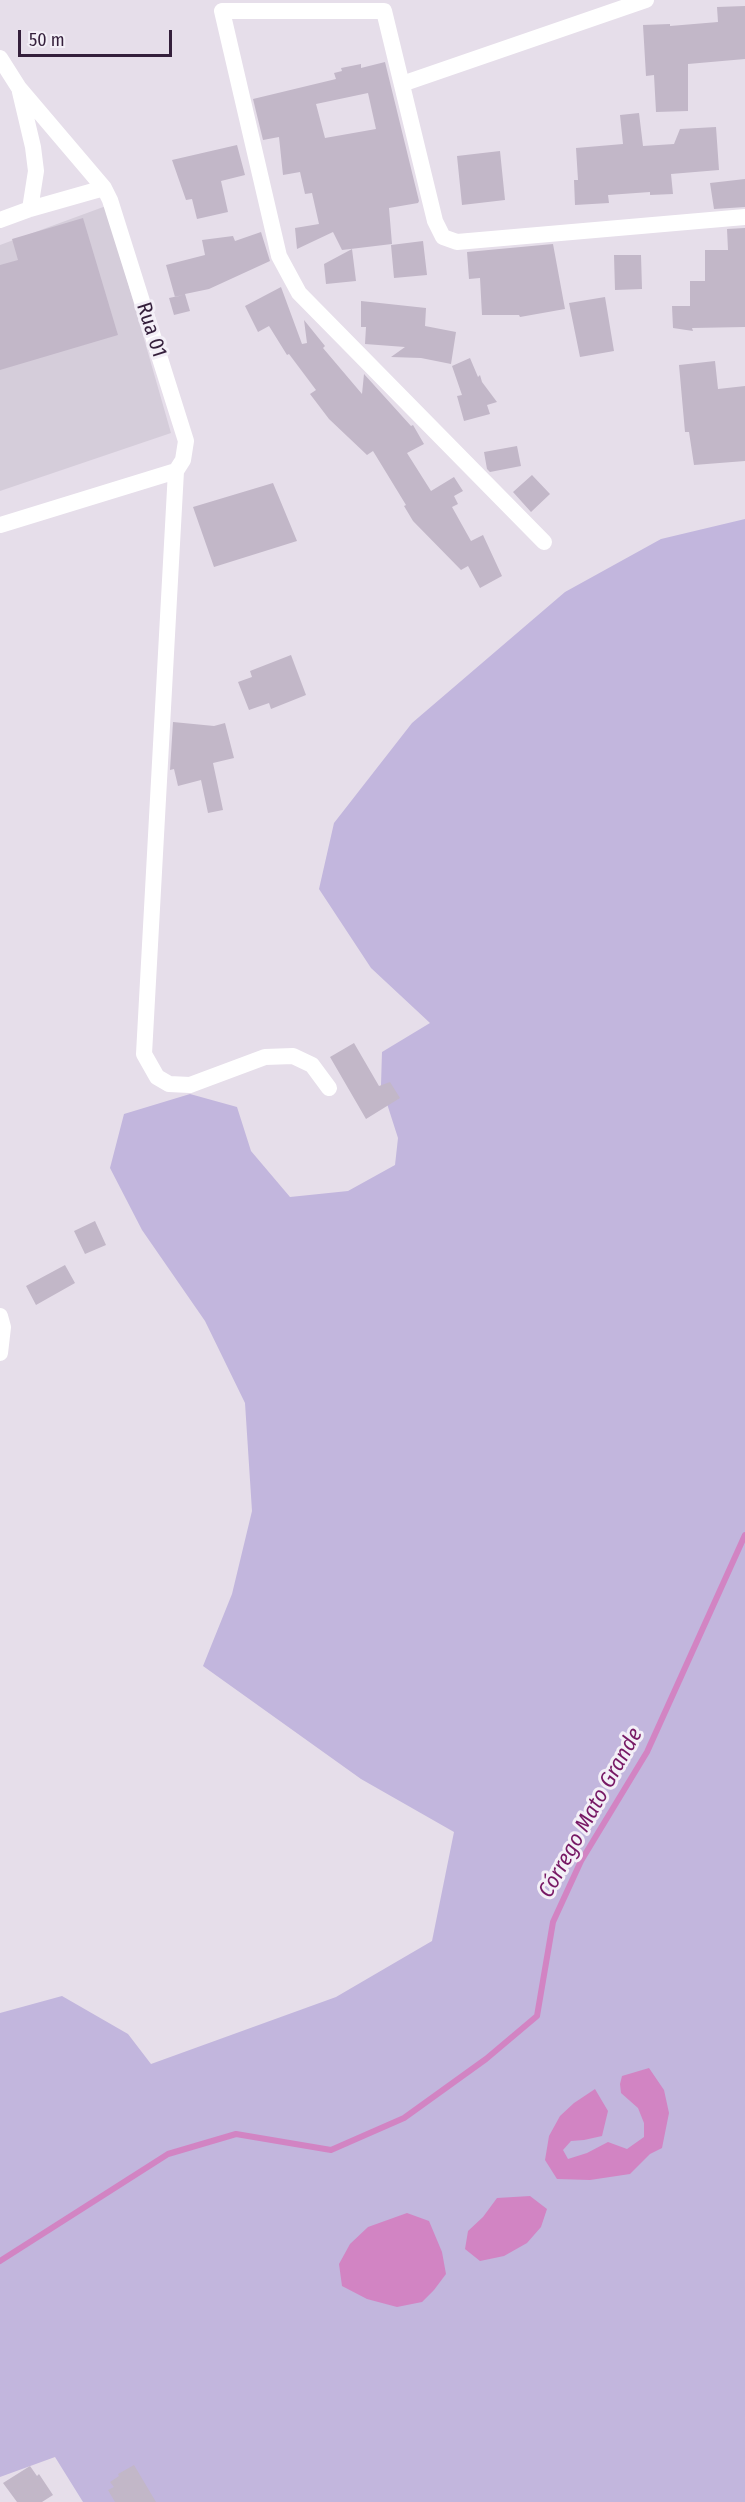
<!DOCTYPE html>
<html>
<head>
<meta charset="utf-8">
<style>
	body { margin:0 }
	#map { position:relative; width:745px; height:2502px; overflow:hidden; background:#e6deea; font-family:"Fira Sans Condensed",sans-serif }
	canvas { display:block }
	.scale { position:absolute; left:18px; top:30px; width:154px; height:27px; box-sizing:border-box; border:3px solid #341f3b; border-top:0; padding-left:8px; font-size:18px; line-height:21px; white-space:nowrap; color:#341f3b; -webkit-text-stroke:4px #f3eff7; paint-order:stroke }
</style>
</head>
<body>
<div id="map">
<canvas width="745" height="2502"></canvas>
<div class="scale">50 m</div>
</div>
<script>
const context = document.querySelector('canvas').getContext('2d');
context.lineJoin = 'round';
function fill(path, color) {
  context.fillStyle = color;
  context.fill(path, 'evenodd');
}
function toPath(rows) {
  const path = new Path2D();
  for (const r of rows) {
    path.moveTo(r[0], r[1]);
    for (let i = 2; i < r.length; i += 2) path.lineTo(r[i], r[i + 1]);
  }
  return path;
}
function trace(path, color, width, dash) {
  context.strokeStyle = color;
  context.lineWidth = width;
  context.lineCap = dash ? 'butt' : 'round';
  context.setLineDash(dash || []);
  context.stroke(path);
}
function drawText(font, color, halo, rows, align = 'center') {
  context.font = font + ' "Fira Sans Condensed",sans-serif';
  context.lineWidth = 6;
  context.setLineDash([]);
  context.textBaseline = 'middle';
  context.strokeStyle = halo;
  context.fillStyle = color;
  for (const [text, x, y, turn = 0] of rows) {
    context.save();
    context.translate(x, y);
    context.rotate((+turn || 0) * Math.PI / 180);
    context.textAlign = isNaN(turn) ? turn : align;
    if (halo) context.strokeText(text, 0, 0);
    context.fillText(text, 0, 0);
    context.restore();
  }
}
fill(toPath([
	[106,206,171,433,0,491,0,245]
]), '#d5cdda');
fill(toPath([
	[745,519,745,2502,83,2502,55,2457,0,2477,0,2013,62,1996,128,2034,151,2064,336,1997,432,1941,454,1832,361,1779,203,1666,232,1594,252,1511,245,1403,205,1321,142,1230,110,1168,124,1114,190,1094,237,1107,251,1151,290,1197,348,1191,395,1165,398,1138,381,1085,382,1052,430,1023,371,968,319,889,334,823,412,723,565,592,661,539]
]), '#c2b6dd');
fill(toPath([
	[649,2068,664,2090,669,2113,662,2148,650,2154,630,2174,590,2180,557,2179,545,2160,549,2136,560,2116,574,2103,595,2089,608,2111,602,2136,584,2140,571,2141,563,2150,568,2159,587,2153,608,2142,627,2149,644,2137,644,2123,638,2108,621,2093,620,2084,622,2076],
	[530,2196,547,2209,541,2227,527,2243,504,2256,480,2261,465,2249,468,2231,483,2217,497,2198],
	[407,2213,429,2221,442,2252,446,2274,434,2290,422,2302,397,2307,367,2299,342,2286,339,2264,350,2244,368,2227]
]), '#d284c3');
trace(toPath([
	[0,2261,168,2154,236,2134,331,2150,404,2118,486,2059,537,2016,553,1922,581,1861,647,1752,745,1535]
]), '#d284c3', 6);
fill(toPath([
	[745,6,745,59,688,64,688,111,656,112,654,75,646,76,643,25,670,24,670,26,718,22,717,7],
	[385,62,419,201,418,203,389,208,392,244,342,250,333,232,297,249,295,228,319,224,312,193,305,194,300,172,283,175,279,137,263,140,253,99,336,79,334,73,342,71,341,68,361,64,361,68],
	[368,93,376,129,325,138,316,104],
	[639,113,643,146,674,144,680,129,716,127,719,170,671,174,673,194,650,195,650,192,608,195,609,203,575,205,574,180,578,180,576,148,623,144,620,115],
	[237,145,245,175,221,181,228,212,197,219,192,199,186,200,172,160],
	[500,151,505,200,462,205,457,156],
	[745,179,745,207,714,209,710,183],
	[83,218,118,335,0,370,0,265,18,260,12,239],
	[745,228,745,327,692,328,693,331,673,328,672,306,690,306,690,281,705,281,705,250,728,250,727,229],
	[261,232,270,261,209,289,185,294,190,311,174,315,169,298,183,295,175,297,166,265,205,255,202,240,233,236,235,241],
	[423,241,427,275,394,278,391,245],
	[553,244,565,309,520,317,519,315,482,315,480,278,469,279,467,252],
	[352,249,356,281,326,284,324,264],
	[614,255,641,255,642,289,615,290],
	[281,287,302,344,307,343,304,320,325,346,323,348,362,394,364,374,411,426,413,425,424,444,407,453,431,491,454,477,463,491,454,496,458,504,452,507,471,541,483,535,502,576,480,588,468,566,461,570,413,521,404,506,406,505,373,451,367,455,329,419,310,394,316,390,289,354,287,355,269,326,258,332,245,306],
	[605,297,614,351,580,357,569,303],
	[361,301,426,308,425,326,456,332,451,364,421,358,391,357,405,347,365,344,366,327,361,327],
	[470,358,478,377,480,375,482,382,497,402,487,405,490,414,464,421,457,396,462,395,452,366],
	[715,361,718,389,745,386,745,461,694,465,689,432,685,432,679,365],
	[517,446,521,466,490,472,487,469,484,452],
	[532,475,550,494,531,512,513,492],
	[273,483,297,541,214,567,193,507],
	[291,655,306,695,271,709,269,703,249,710,238,682,252,677,250,671],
	[173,722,214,726,225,723,234,758,213,763,223,810,208,813,201,780,178,786,174,769,170,770],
	[354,1043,379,1086,390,1082,400,1098,366,1119,330,1057],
	[95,1221,106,1245,85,1254,74,1231],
	[65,1265,75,1283,36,1305,26,1286],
	[134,2465,156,2502,115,2502,108,2490,114,2487,110,2482,119,2476,118,2474],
	[30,2466,37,2476,39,2474,53,2495,42,2502,17,2502,3,2483]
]), '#c2b7c8');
trace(toPath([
	[0,58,19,88,104,188,110,200,186,441,183,460,176,471],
	[402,84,646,0],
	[20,92,33,147,36,171,30,209],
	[0,220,30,209,104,188],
	[176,471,144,1054,157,1077,169,1084,190,1085,265,1057,293,1056,312,1065,329,1088],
	[0,525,176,471],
	[544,542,299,293,279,256,222,11,384,11,435,221,443,237,457,242,745,217],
	[0,1316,3,1327,0,1353]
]), '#fff', 16);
drawText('21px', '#341f3b', '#f3eff7', [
	["Rua 01",151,330,72]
]);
drawText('italic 22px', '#771864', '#f3eff7', [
	["Córrego Mato Grande",591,1813,-61]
]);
</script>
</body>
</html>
